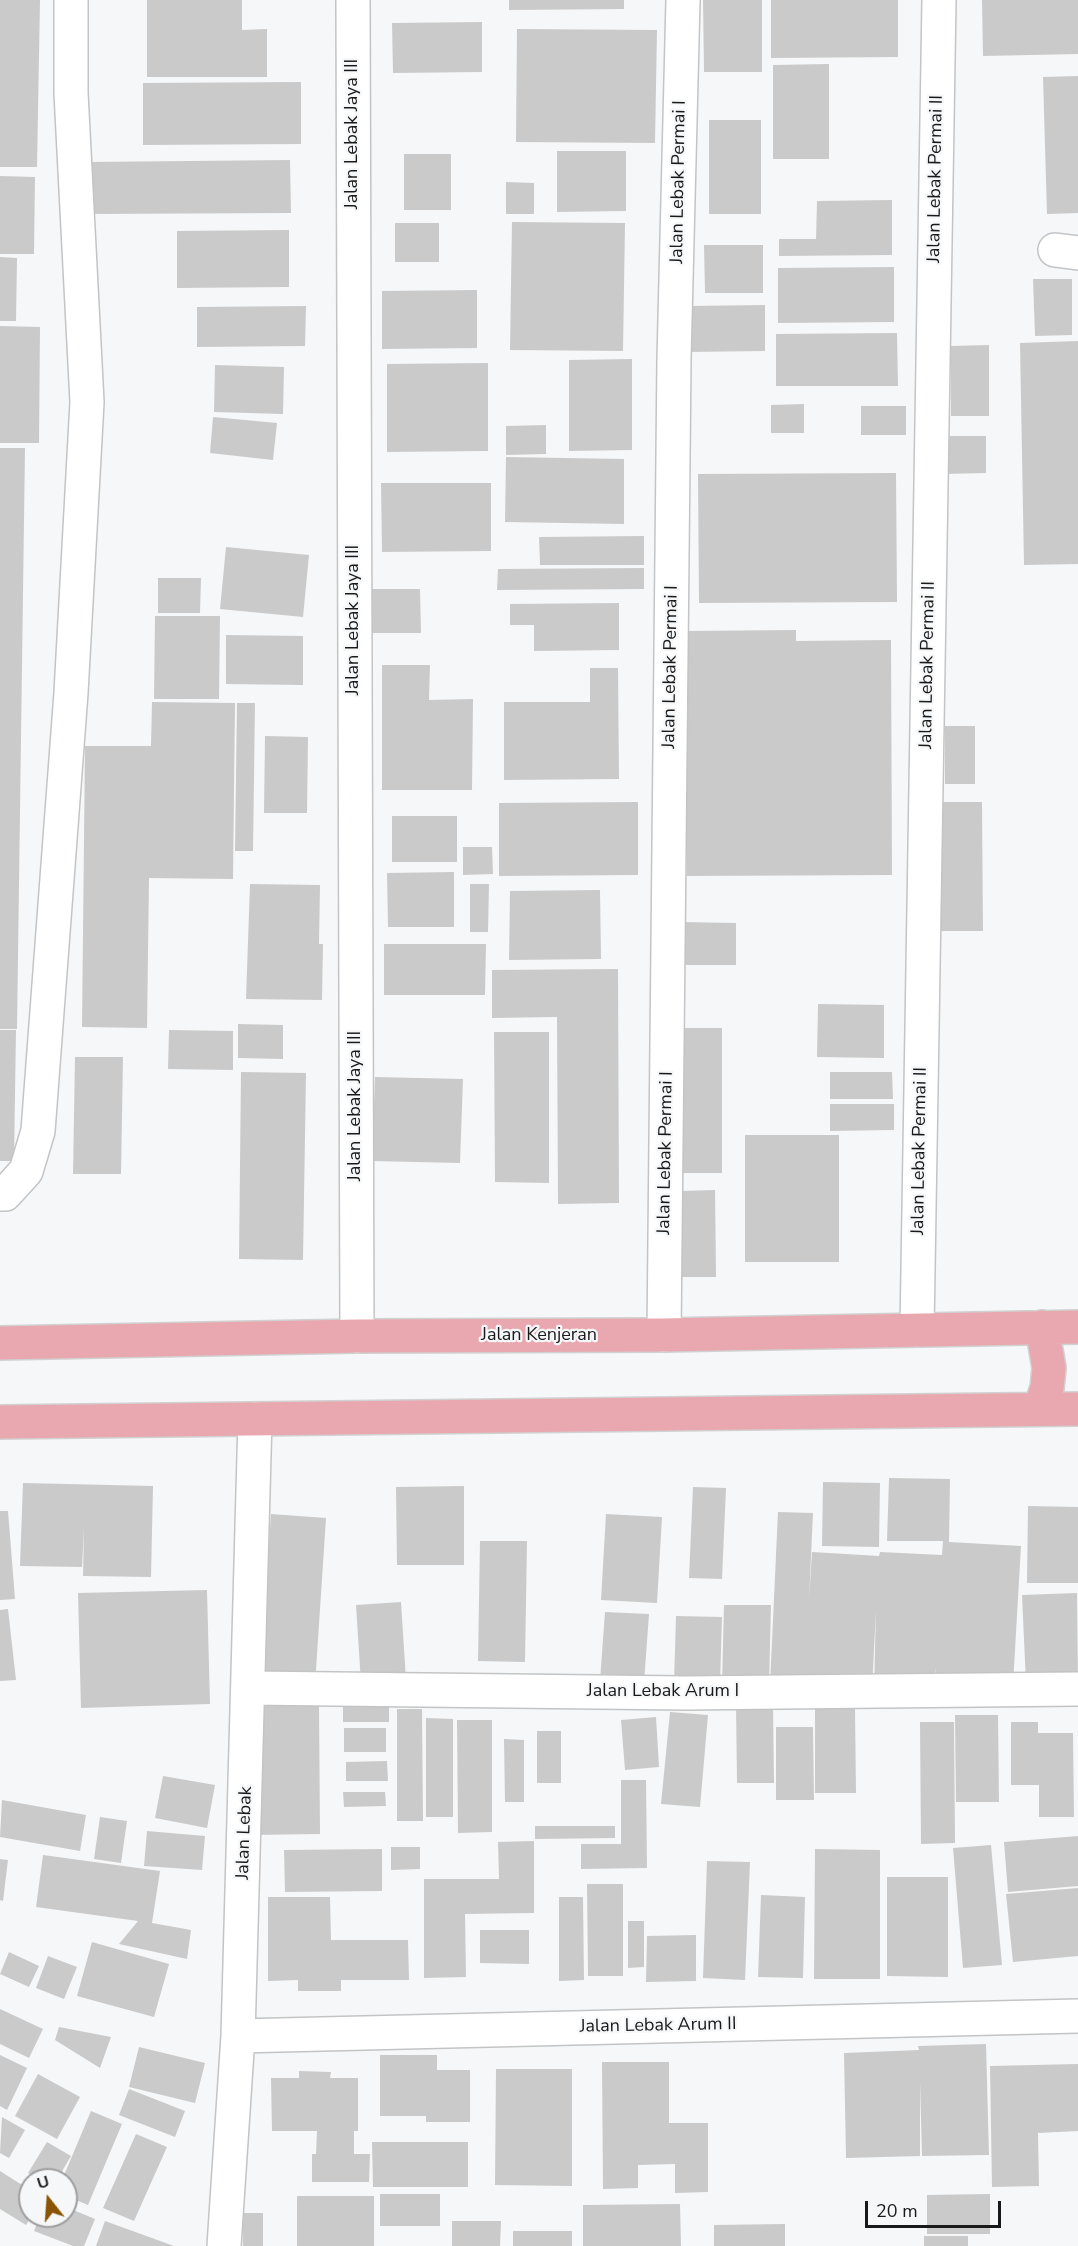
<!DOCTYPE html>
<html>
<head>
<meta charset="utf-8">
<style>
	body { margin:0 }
	#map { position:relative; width:1078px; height:2246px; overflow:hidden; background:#f6f7f8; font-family:"Nunito Sans",sans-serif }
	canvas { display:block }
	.north { position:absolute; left:18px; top:2168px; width:60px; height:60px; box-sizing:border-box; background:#f6f7f8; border:2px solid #9e9e9f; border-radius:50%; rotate:343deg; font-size:16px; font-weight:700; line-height:24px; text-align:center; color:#19191a }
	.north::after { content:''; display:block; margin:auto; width:21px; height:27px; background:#8a5502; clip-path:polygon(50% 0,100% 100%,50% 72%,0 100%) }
	.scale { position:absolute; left:865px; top:2201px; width:136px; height:27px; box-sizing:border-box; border:3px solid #19191a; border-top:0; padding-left:8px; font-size:18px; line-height:21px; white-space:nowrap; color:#19191a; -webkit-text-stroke:4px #f6f7f8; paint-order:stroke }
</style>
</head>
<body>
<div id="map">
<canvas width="1078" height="2246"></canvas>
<div class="north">U</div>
<div class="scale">20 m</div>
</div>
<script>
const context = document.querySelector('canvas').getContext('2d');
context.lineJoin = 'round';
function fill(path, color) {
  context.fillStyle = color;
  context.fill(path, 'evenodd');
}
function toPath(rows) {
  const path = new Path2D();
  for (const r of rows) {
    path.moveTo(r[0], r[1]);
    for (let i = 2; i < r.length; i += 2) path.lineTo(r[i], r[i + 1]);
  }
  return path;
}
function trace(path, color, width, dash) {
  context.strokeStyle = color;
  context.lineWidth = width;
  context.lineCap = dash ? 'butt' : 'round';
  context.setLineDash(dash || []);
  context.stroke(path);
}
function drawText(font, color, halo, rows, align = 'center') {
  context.font = font + ' "Nunito Sans",sans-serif';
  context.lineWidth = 4.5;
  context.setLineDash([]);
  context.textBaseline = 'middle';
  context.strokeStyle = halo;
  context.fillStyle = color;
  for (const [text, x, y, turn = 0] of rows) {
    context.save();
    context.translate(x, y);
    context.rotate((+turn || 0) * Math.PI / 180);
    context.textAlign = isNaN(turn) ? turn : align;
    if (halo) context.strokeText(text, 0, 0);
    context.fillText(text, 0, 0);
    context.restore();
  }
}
fill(toPath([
	[0,0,40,0,37,167,0,167],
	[147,0,242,0,242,30,267,29,267,77,147,77],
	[509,0,624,0,624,9,509,10],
	[703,0,762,0,762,72,704,72],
	[771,0,898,0,898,57,771,58],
	[982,0,1078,0,1078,54,983,56],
	[482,22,482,72,393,73,392,23],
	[517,29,657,30,655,143,516,142],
	[829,64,829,159,773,159,773,65],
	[1078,76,1078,213,1047,214,1043,77],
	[301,82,301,144,143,145,143,83],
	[709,120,761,120,761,214,709,214],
	[557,151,626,151,626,211,557,212],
	[404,154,451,154,451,210,404,210],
	[290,160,291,213,87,214,88,162],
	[0,176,35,177,34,254,0,254],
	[506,182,534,183,534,214,506,214],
	[892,200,892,255,779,256,779,239,816,239,817,201],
	[512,222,625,223,623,351,510,350],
	[395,223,439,223,439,262,395,262],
	[289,230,289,287,177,288,177,231],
	[704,245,763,245,763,293,705,293],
	[0,257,17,258,16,321,0,321],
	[894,267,894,322,778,323,778,268],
	[1033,279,1072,279,1072,335,1035,336],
	[477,290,477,348,382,349,382,291],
	[765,305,765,351,687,352,687,306],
	[306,306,305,346,197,347,197,307],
	[0,326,40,327,39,443,0,443],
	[897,333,898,386,776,386,776,334],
	[1078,341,1078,564,1024,565,1020,343],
	[989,345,989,416,951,416,951,346],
	[632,359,632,450,569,451,569,360],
	[488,363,488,451,387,452,387,364],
	[215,365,284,367,283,414,214,412],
	[804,404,804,433,771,433,771,405],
	[861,406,906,406,906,435,861,435],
	[213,417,277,423,273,460,210,453],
	[546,425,546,454,506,455,506,426],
	[945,436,986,436,986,473,944,474],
	[0,448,25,448,17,1029,0,1029],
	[506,457,624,459,624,524,505,522],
	[896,473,897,602,699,603,698,474],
	[381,483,491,483,491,551,382,552],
	[644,536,644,565,540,565,539,537],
	[226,547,309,555,303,617,220,609],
	[644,568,644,589,497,590,498,569],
	[158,578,201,578,200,613,158,613],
	[366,589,420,589,421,633,366,633],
	[619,603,619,650,534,651,534,625,510,625,510,604],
	[155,616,220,616,219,699,154,699],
	[796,630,796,641,891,640,892,875,687,876,687,631],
	[226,635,303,636,303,685,226,684],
	[382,665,430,665,429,700,473,699,472,790,382,790],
	[590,668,618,668,619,779,504,780,504,702,590,702],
	[152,702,235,703,233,879,149,878,147,1028,82,1027,85,746,151,746],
	[237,703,255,703,253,851,235,851],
	[945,726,975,726,975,784,945,784],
	[265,736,308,737,307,813,264,813],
	[638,802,638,875,499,876,499,803],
	[937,802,982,802,983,931,937,931],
	[392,816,457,816,457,862,392,862],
	[463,847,492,847,493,874,463,875],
	[454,872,454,927,388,927,387,873],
	[250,884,320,885,319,944,323,944,322,1000,246,999],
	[470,884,489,884,488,932,470,932],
	[600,890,601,959,509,960,510,891],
	[680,922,736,923,736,965,680,965],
	[384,944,486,944,485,995,384,995],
	[618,969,619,1203,558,1204,557,1017,492,1018,492,970],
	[818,1004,884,1005,884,1058,817,1057],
	[238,1024,283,1025,283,1059,238,1058],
	[672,1028,722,1028,722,1173,672,1173],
	[0,1030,16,1030,14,1161,0,1161],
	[169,1030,233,1031,233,1070,168,1069],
	[494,1032,549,1032,549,1183,495,1182],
	[75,1057,123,1057,121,1174,73,1174],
	[241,1072,306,1073,303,1260,239,1259],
	[830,1072,892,1072,893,1099,830,1099],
	[375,1077,463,1079,460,1163,372,1161],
	[830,1104,894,1104,894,1130,830,1131],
	[745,1135,839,1135,839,1262,745,1262],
	[715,1190,716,1277,682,1277,682,1191],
	[889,1478,950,1479,949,1542,1021,1546,1013,1685,936,1682,936,1667,935,1681,874,1690,876,1610,872,1689,770,1684,778,1512,813,1513,809,1600,812,1552,879,1556,880,1552,942,1555,943,1541,887,1541],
	[823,1482,880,1483,879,1547,822,1546],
	[23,1483,153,1486,151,1577,83,1576,84,1528,82,1567,20,1566],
	[464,1486,464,1565,397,1565,396,1487],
	[693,1487,726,1488,722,1579,689,1578],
	[1028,1506,1078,1507,1078,1583,1027,1583],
	[0,1511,8,1511,15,1599,0,1600],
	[271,1514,326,1518,315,1685,260,1682],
	[606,1514,662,1517,657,1603,601,1600],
	[480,1541,527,1541,525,1662,478,1661],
	[207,1590,210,1704,81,1708,78,1593],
	[1077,1593,1078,1682,1026,1684,1022,1595],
	[401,1602,406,1680,361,1683,356,1605],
	[724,1605,771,1605,769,1684,722,1684],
	[8,1609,16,1680,0,1681,0,1610],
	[605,1612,649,1614,644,1683,600,1681],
	[676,1616,722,1617,720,1684,674,1683],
	[736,1704,773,1704,774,1783,737,1783],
	[343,1705,389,1705,389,1722,343,1722],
	[249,1706,319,1706,320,1834,250,1835],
	[397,1709,422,1709,423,1821,397,1821],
	[815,1709,855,1709,856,1793,815,1793],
	[670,1712,708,1715,700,1807,661,1804],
	[955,1715,998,1715,999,1802,956,1802],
	[656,1717,659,1767,625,1770,621,1720],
	[426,1718,453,1719,453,1817,426,1817],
	[457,1720,492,1720,492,1832,458,1833],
	[920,1722,954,1722,955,1843,921,1844],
	[1011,1722,1038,1722,1038,1733,1073,1733,1074,1817,1039,1817,1039,1785,1011,1785],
	[776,1727,813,1727,814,1800,776,1800],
	[344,1728,386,1728,386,1752,344,1752],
	[537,1731,561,1731,561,1783,537,1783],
	[504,1739,524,1740,524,1802,505,1802],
	[387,1761,388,1781,346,1781,346,1762],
	[163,1776,215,1785,207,1828,155,1818],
	[621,1780,646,1780,647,1868,581,1869,581,1844,621,1844],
	[343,1792,385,1792,386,1806,344,1807],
	[2,1800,86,1815,80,1851,0,1837],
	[100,1817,127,1821,121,1863,94,1859],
	[535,1826,615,1826,615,1838,535,1839],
	[147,1831,205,1836,202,1870,144,1866],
	[1078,1836,1078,1886,1008,1892,1004,1842],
	[534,1841,534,1913,465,1914,466,1977,424,1978,424,1879,499,1879,498,1842],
	[991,1845,1002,1965,963,1968,953,1848],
	[391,1847,420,1847,420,1869,391,1870],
	[382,1849,382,1891,285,1892,284,1850],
	[815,1849,880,1850,880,1979,814,1979],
	[43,1855,160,1871,152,1923,191,1930,187,1959,119,1944,138,1921,36,1907],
	[0,1859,8,1860,3,1901,0,1900],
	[707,1861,750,1862,745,1980,703,1978],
	[887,1877,948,1877,948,1977,887,1976],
	[587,1884,623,1884,623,1976,588,1976],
	[1078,1888,1078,1956,1013,1962,1006,1894],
	[761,1895,805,1897,803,1978,758,1977],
	[268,1897,330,1897,331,1940,408,1940,409,1980,341,1980,341,1991,298,1991,298,1980,268,1981],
	[559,1897,583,1897,584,1980,559,1981],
	[628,1921,644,1921,644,1967,628,1968],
	[480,1930,529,1930,529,1964,480,1963],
	[696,1935,696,1981,646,1982,647,1936],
	[92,1942,169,1964,154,2017,77,1996],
	[9,1952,39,1966,29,1987,0,1974],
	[48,1956,77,1967,64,1999,36,1988],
	[0,2009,43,2029,29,2058,0,2044],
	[59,2027,111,2037,100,2068,55,2040],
	[986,2044,989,2155,922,2156,920,2082,920,2156,846,2158,844,2053,919,2050,918,2046],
	[139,2047,205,2063,195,2103,129,2087],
	[0,2055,27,2068,7,2110,0,2106],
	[380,2055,437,2055,437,2070,470,2070,470,2122,426,2122,426,2116,380,2116],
	[602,2062,669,2062,669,2123,708,2123,708,2192,675,2193,675,2164,638,2165,638,2188,603,2189],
	[1078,2064,1078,2131,1038,2133,1039,2186,992,2187,990,2066],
	[496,2069,572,2069,572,2186,495,2185],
	[299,2071,331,2072,330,2078,358,2078,358,2131,354,2131,354,2154,370,2154,369,2182,312,2182,312,2154,316,2154,317,2131,272,2131,271,2078,299,2078],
	[38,2074,80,2097,57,2139,15,2116],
	[129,2089,185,2111,175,2137,119,2115],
	[91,2111,122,2124,88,2205,66,2196,66,2180,62,2180],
	[2,2117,25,2130,9,2158,0,2153],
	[136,2134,167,2147,134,2221,103,2208],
	[47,2142,71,2156,57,2180,40,2180,28,2173],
	[372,2142,468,2142,468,2187,373,2187],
	[0,2171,30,2190,30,2216,32,2216,26,2225,0,2209],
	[380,2194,440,2194,440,2226,380,2226],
	[990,2194,990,2234,927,2234,927,2195],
	[297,2196,374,2196,374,2246,297,2246],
	[680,2204,681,2246,583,2246,583,2205],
	[66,2207,95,2219,84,2246,73,2246,34,2231,40,2216,66,2216],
	[243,2213,263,2213,263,2246,243,2246],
	[105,2221,174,2246,96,2246],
	[452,2221,501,2221,500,2246,452,2246],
	[785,2224,785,2246,714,2246,714,2225],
	[513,2231,572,2231,572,2246,513,2246],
	[924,2236,968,2236,968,2246,924,2246]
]), '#cbcaca');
const minor = toPath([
	[353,0,357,1336],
	[1055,250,1078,253],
	[0,1194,5,1194,26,1171,38,1131,71,693,87,402,71,93,71,0],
	[917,1330,939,0],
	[664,1335,674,359,683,0],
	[248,1688,685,1693,1078,1689],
	[238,2036,1078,2016],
	[224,2246,238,2036,255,1419]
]);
const major = toPath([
	[0,1343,357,1336,664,1335,1078,1327],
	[1040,1409,1047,1388,1049,1368,1042,1327],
	[0,1422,1078,1409]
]);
trace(minor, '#c3c4c5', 36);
trace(major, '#d1d1d1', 36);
trace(minor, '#fff', 33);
trace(major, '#e9a7af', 33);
drawText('18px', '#19191a', '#f6f7f8', [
	["Jalan Lebak Jaya III",353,134,-90],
	["Jalan Lebak Permai II",936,179,-89],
	["Jalan Lebak Permai I",679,182,-89],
	["Jalan Lebak Jaya III",354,620,-90],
	["Jalan Lebak Permai II",928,665,-89],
	["Jalan Lebak Permai I",671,667,-89],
	["Jalan Lebak Jaya III",356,1106,-90],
	["Jalan Lebak Permai II",920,1151,-89],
	["Jalan Lebak Permai I",666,1153,-89],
	["Jalan Kenjeran",539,1336],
	["Jalan Lebak Arum I",663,1692],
	["Jalan Lebak",245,1833,-88],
	["Jalan Lebak Arum II",658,2026,-1]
]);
</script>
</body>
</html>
